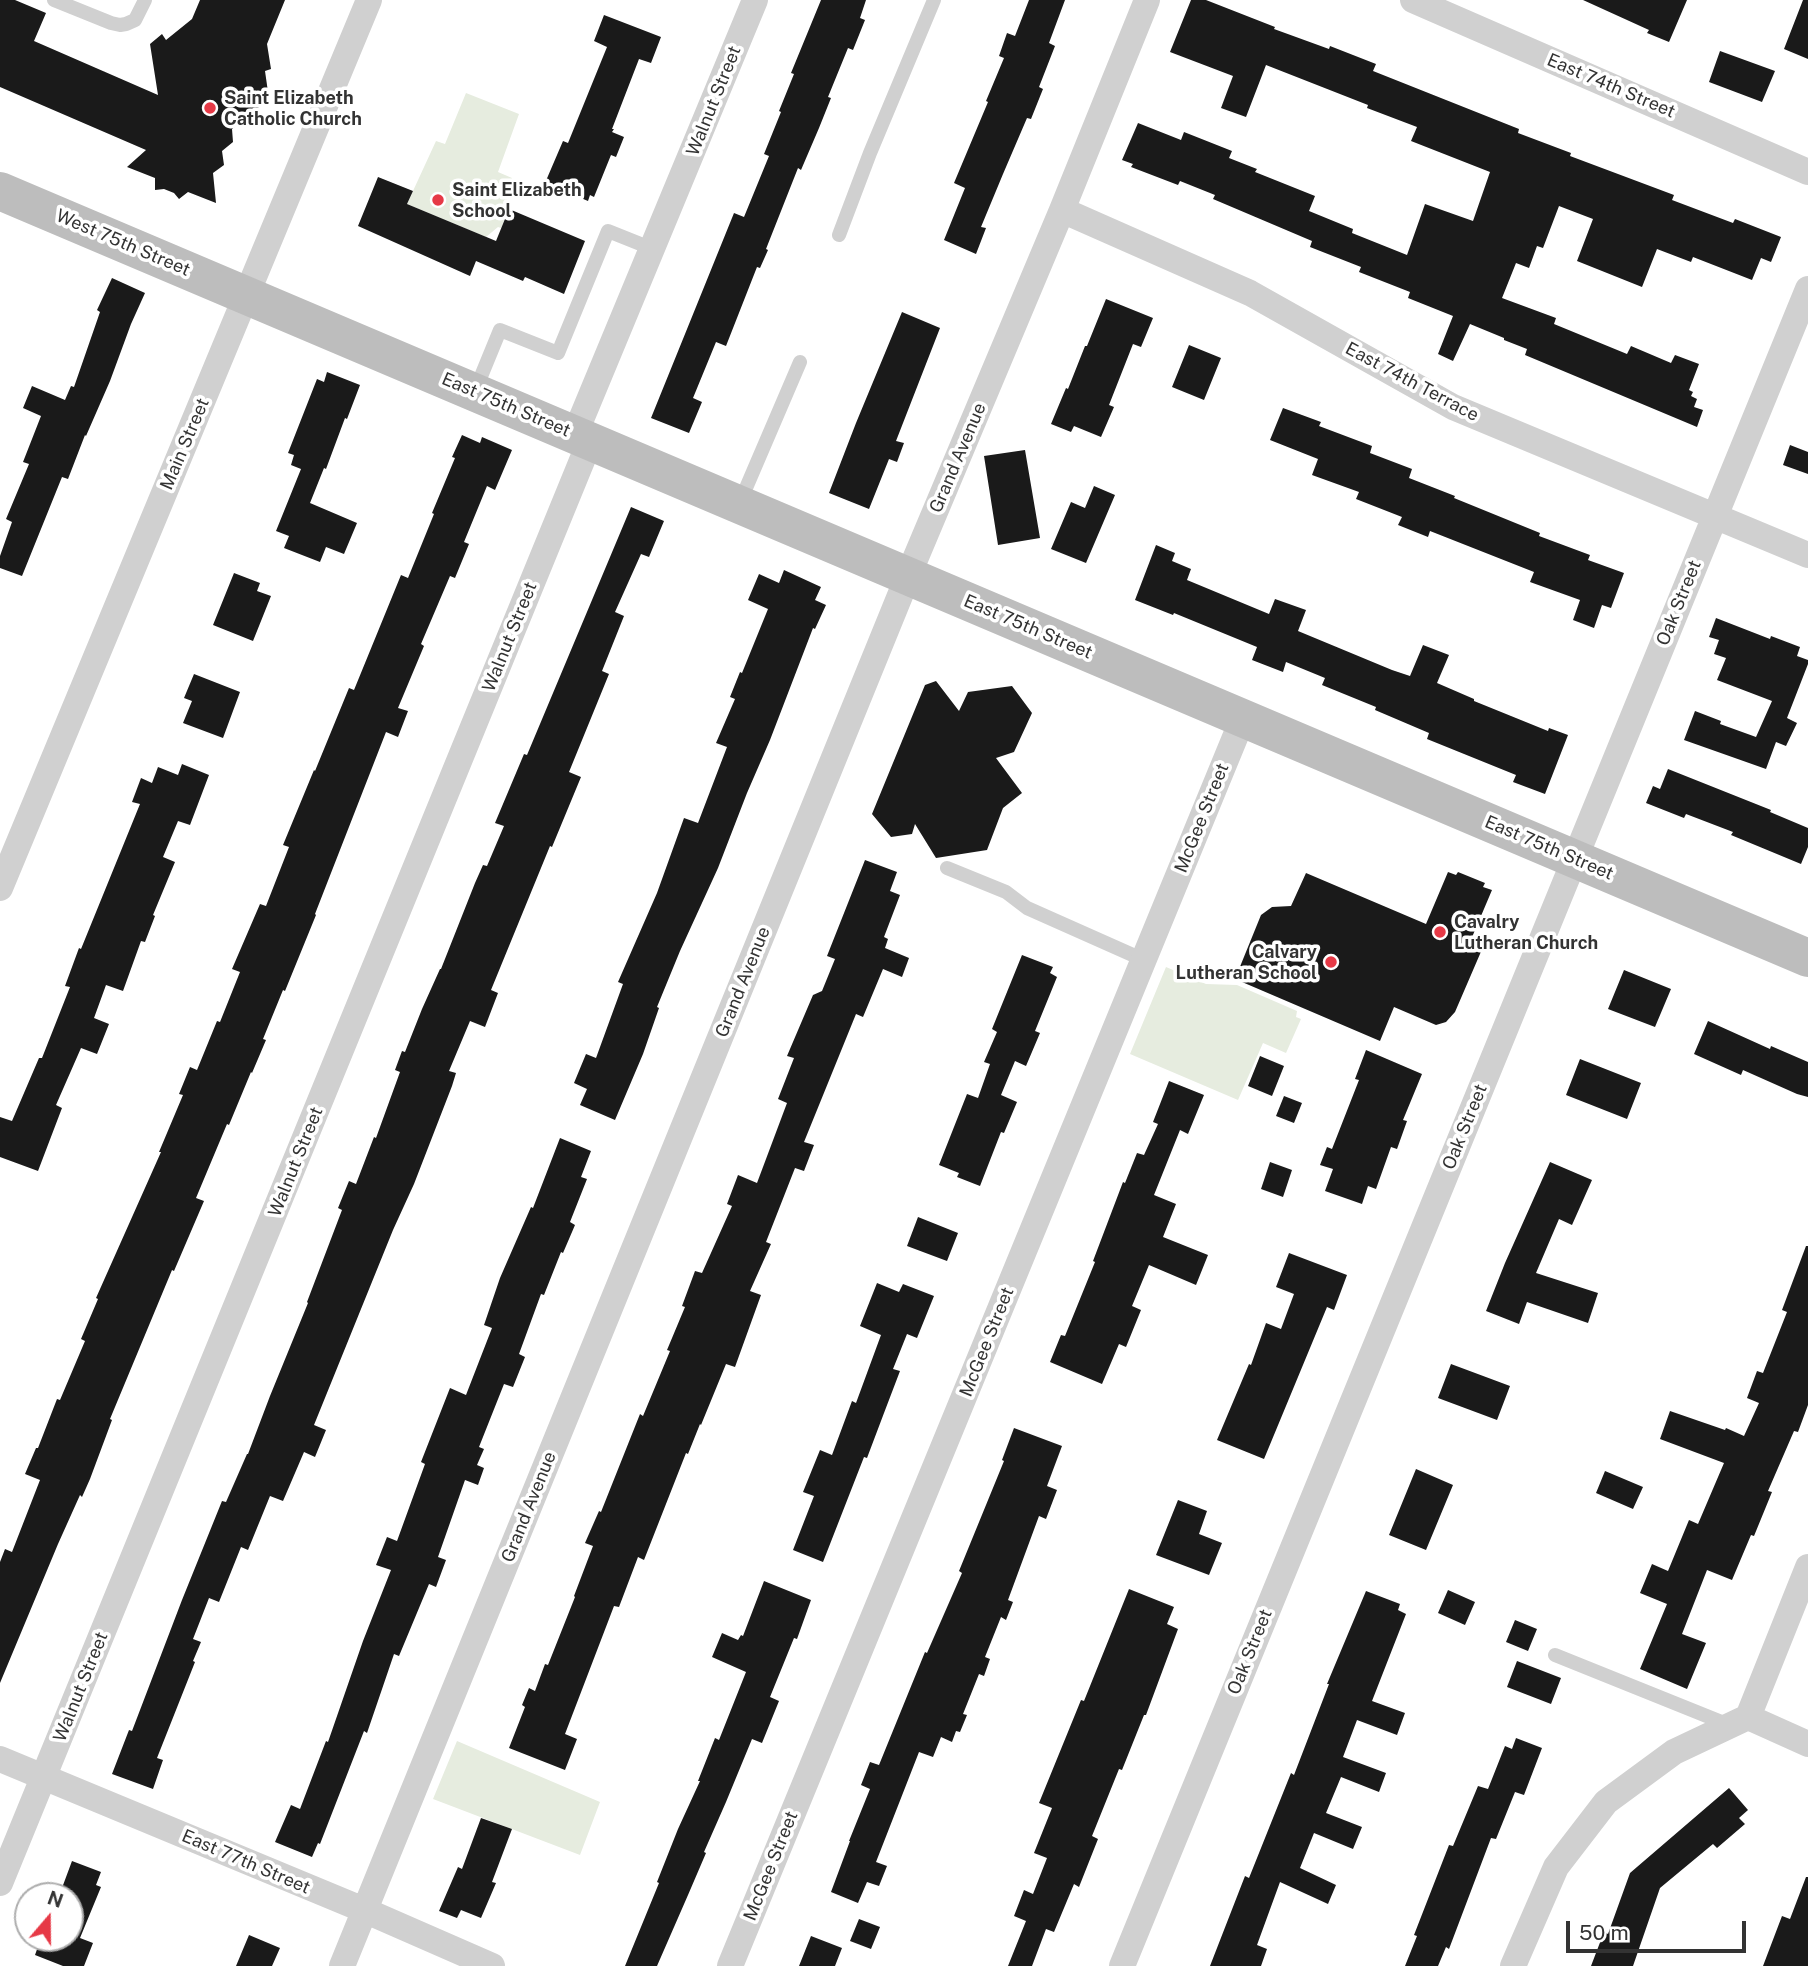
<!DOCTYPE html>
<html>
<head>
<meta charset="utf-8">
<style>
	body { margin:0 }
	#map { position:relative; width:1808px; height:1966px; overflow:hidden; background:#fff; font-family:"Public Sans",sans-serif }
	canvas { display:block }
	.north { position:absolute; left:14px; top:1882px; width:70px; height:70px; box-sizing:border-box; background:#fff; border:2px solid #adadad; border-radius:50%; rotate:20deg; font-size:19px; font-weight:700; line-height:28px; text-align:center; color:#333 }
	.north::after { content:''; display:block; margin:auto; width:24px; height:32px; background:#e63946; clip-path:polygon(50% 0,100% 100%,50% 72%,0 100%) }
	.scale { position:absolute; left:1566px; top:1921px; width:180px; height:32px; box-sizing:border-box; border:4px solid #333; border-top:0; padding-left:9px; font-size:21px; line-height:24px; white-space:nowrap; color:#333; -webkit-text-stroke:5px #fff; paint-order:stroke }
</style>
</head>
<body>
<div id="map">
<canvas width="1808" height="1966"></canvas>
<div class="north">N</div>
<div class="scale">50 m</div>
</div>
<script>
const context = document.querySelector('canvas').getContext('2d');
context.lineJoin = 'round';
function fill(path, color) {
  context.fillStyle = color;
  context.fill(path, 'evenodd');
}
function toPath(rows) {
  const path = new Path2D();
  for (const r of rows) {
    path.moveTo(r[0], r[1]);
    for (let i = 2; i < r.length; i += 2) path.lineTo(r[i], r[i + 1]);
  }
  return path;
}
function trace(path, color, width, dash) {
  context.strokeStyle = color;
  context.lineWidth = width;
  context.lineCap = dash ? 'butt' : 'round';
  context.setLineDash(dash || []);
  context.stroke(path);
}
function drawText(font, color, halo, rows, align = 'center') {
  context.font = font + ' "Public Sans",sans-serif';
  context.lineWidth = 7;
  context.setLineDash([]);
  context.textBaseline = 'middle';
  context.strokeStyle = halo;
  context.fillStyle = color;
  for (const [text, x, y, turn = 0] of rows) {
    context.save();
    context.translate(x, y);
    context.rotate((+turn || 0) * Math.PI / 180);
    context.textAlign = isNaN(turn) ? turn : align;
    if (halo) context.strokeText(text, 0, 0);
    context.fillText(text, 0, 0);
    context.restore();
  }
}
fill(toPath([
	[466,93,519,114,498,172,512,178,505,209,508,211,501,228,498,227,486,237,407,204,436,141,445,144],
	[1166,967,1206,984,1237,985,1297,1011,1296,1017,1301,1019,1286,1053,1263,1043,1238,1100,1130,1054],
	[457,1741,600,1802,580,1855,433,1799]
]), '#e6ecdf');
fill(toPath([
	[0,0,15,0,46,13,34,41,158,95,150,44,162,34,166,40,192,19,200,0,285,0,267,44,271,69,265,71,269,99,232,129,233,142,222,151,224,165,213,173,216,203,188,192,179,199,174,193,164,189,155,190,155,178,127,167,146,150,0,87],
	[821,0,866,0,860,18,865,20,853,50,848,48,828,97,831,98,819,128,801,170,798,168,766,249,768,250,760,268,757,267,726,346,716,342,693,398,702,402,689,433,651,418,734,213,744,217,769,156,764,154,781,112,779,111,794,74,791,73],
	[1029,0,1065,0,1049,43,1055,46,1039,87,1043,89,1031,119,1027,118,1003,174,981,227,986,228,976,254,944,240,965,188,954,183,988,102,986,101,1004,58,999,56,1007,33,1015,36],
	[1191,0,1206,0,1275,27,1274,29,1329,49,1330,46,1376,64,1373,71,1519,129,1518,133,1571,153,1570,156,1674,195,1672,200,1733,223,1735,219,1781,237,1771,262,1761,258,1752,280,1693,257,1691,262,1657,249,1642,287,1577,261,1593,219,1559,206,1543,248,1537,246,1529,268,1516,263,1502,298,1556,318,1554,324,1627,354,1631,346,1671,363,1675,355,1699,364,1689,390,1693,392,1691,396,1697,399,1694,407,1703,410,1697,427,1525,355,1527,349,1504,340,1504,338,1470,324,1453,361,1438,354,1453,316,1408,298,1410,292,1359,272,1361,267,1310,247,1312,241,1213,199,1215,195,1180,181,1178,185,1131,167,1133,164,1122,160,1138,123,1181,140,1184,132,1232,151,1229,158,1257,169,1255,172,1315,196,1309,211,1353,229,1352,233,1407,255,1425,204,1473,221,1490,172,1411,141,1417,127,1367,108,1368,105,1266,65,1246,117,1221,108,1233,76,1170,52],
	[1583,0,1687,0,1669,42,1647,33,1649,30],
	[1803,0,1808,0,1808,59,1784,49],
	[604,15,661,37,651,63,639,59,612,129,614,129,612,132,624,137,616,157,611,155,594,197,590,195,588,201,545,183,563,141,568,143,607,47,594,41],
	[1720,51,1775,71,1762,102,1709,82],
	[378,177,413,191,407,204,496,241,509,209,585,241,564,294,525,277,523,281,476,261,470,276,358,226],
	[112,278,145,293,131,324,110,381,86,436,85,435,68,479,62,477,22,576,0,568,0,556,12,522,6,519,29,464,23,462,41,416,23,408,32,386,65,400,71,386,74,387,100,312,97,310],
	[1106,299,1153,318,1141,347,1133,344,1109,405,1114,407,1101,437,1074,426,1071,432,1051,424,1066,388,1068,389,1085,346,1087,346],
	[902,312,940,328,896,441,904,443,897,462,889,459,869,509,829,493,856,423],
	[1189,345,1221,358,1204,400,1172,387],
	[327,372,360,385,347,419,345,418,326,469,324,468,310,503,357,523,344,554,326,547,320,562,284,548,289,536,276,531,301,469,291,465,294,455,288,453,317,379,324,382],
	[1283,408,1321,422,1319,426,1372,446,1370,453,1412,469,1409,478,1455,496,1454,498,1540,533,1539,536,1590,555,1588,560,1624,573,1611,608,1602,605,1594,628,1573,620,1580,600,1530,582,1534,572,1430,531,1428,537,1398,525,1402,517,1356,499,1359,492,1312,475,1318,459,1270,440],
	[462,435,480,443,482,437,512,450,495,490,487,486,464,542,469,544,455,578,450,576,421,644,424,646,398,708,408,711,398,737,386,732,315,914,316,915,285,991,283,990,263,1039,266,1040,252,1073,251,1072,229,1125,227,1124,196,1198,204,1201,174,1271,172,1270,110,1419,112,1420,90,1479,82,1497,80,1495,58,1544,0,1683,0,1562,5,1549,12,1552,40,1480,25,1474,36,1448,38,1448,57,1399,60,1400,85,1341,81,1339,98,1299,96,1298,161,1152,159,1152,183,1095,179,1094,190,1067,197,1070,217,1021,220,1022,240,972,232,969,260,904,266,906,289,847,283,845,314,770,315,771,349,688,354,690,401,575,408,578,434,514,432,513,455,458,452,457],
	[1790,445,1808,452,1808,474,1783,465],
	[1025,450,1040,538,998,545,984,456],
	[1094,486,1115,495,1086,563,1051,549,1071,502,1085,508],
	[631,507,664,521,649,557,641,554,615,612,624,616,602,671,609,674,569,772,581,777,552,847,550,846,491,990,498,993,485,1027,470,1021,449,1071,456,1073,452,1086,414,1184,393,1230,314,1425,326,1430,315,1457,304,1452,283,1501,270,1496,248,1550,241,1547,219,1602,209,1598,193,1639,201,1642,193,1661,195,1662,157,1758,163,1760,153,1789,112,1774,129,1730,132,1731,182,1600,222,1501,226,1502,247,1454,248,1454,270,1396,308,1303,307,1302,342,1210,338,1208,349,1181,356,1184,374,1137,376,1138,400,1072,395,1070,402,1051,405,1052,422,1009,440,969,441,969,475,883,483,865,487,866,504,826,495,823,524,754,527,755],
	[1156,545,1175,553,1172,561,1191,569,1187,580,1269,614,1275,599,1306,610,1298,631,1392,670,1410,676,1423,645,1449,655,1437,683,1474,699,1474,701,1548,731,1549,728,1568,735,1545,794,1513,782,1516,775,1427,739,1429,733,1375,710,1376,707,1322,685,1325,678,1286,662,1283,672,1252,660,1257,647,1174,613,1173,615,1135,600],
	[784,570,821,587,815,600,826,605,815,629,813,628,770,740,747,793,718,868,680,951,657,1007,659,1008,643,1054,615,1120,580,1105,587,1089,574,1083,586,1054,596,1058,623,984,618,982,657,893,684,818,698,823,727,747,716,743,735,699,730,697,740,672,742,673,768,609,748,600,759,574,779,583],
	[234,573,260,583,257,591,271,596,253,641,213,625],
	[1716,618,1770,639,1771,636,1800,647,1797,656,1808,660,1808,664,1787,718,1797,723,1786,746,1776,742,1766,769,1684,740,1695,711,1721,721,1720,724,1756,737,1772,701,1717,680,1726,658,1714,654,1719,640,1709,637],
	[194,674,240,692,223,738,183,723,192,701,184,698],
	[936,681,959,711,968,692,1012,686,1032,713,1014,752,996,758,1022,793,1003,808,987,850,936,858,915,824,912,834,891,837,872,814,925,685],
	[182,764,209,775,190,825,178,821,163,857,175,862,153,915,155,916,145,942,141,941,123,991,106,985,94,1018,109,1024,97,1054,81,1048,56,1105,62,1108,38,1171,0,1157,0,1117,12,1121,39,1058,42,1058,70,987,65,986,79,948,81,949,140,804,132,802,141,778,152,783,158,767,178,775],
	[1668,769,1771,810,1770,812,1808,828,1808,847,1801,864,1731,835,1733,832,1686,814,1684,818,1646,803,1653,786,1660,789],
	[865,860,897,872,890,891,900,895,884,937,888,939,885,948,909,958,902,977,883,969,863,1017,856,1014,804,1142,814,1145,804,1171,795,1168,766,1242,771,1244,750,1291,761,1295,735,1367,726,1364,701,1425,700,1424,688,1454,686,1453,644,1560,638,1557,619,1607,614,1606,565,1734,577,1739,565,1770,509,1748,525,1707,522,1705,529,1688,535,1691,545,1664,548,1665,575,1597,574,1596,593,1546,585,1543,599,1511,601,1512,640,1414,643,1416,670,1351,667,1350,685,1307,682,1306,695,1271,702,1273,732,1206,727,1204,738,1175,757,1183,787,1103,778,1099,794,1058,787,1056,813,995,822,991,835,959,827,956],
	[1448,872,1456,875,1458,872,1485,883,1483,887,1492,890,1470,942,1483,947,1455,1012,1446,1022,1436,1025,1394,1007,1380,1041,1235,979,1261,915,1272,907,1291,906,1306,873,1426,924],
	[1022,955,1053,967,1050,973,1057,977,1035,1031,1040,1033,1026,1066,1015,1061,1001,1095,1017,1102,1004,1133,1001,1132,980,1186,957,1177,959,1173,939,1165,967,1094,978,1098,990,1064,984,1062,997,1032,992,1029],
	[1624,970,1671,989,1655,1027,1608,1009],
	[1708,1021,1770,1049,1771,1046,1808,1062,1808,1097,1797,1094,1743,1070,1741,1075,1694,1054],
	[1366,1050,1422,1074,1403,1120,1407,1121,1397,1149,1391,1147,1376,1189,1368,1186,1362,1204,1325,1191,1333,1169,1320,1165,1327,1147,1332,1149,1359,1080,1355,1079],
	[1260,1056,1284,1066,1272,1096,1248,1086],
	[1580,1059,1641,1083,1627,1119,1566,1095],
	[1169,1081,1204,1095,1188,1134,1180,1130,1154,1195,1176,1204,1163,1237,1208,1255,1196,1285,1149,1265,1132,1306,1141,1310,1126,1347,1119,1344,1102,1384,1050,1362,1061,1335,1065,1336,1095,1262,1093,1261,1123,1182,1125,1183,1137,1153,1144,1155,1158,1124,1153,1122],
	[1284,1096,1302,1103,1294,1123,1276,1116],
	[560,1138,591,1151,581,1177,587,1179,570,1222,575,1225,563,1253,561,1252,544,1295,541,1294,519,1354,525,1357,513,1387,504,1384,479,1447,484,1449,477,1465,484,1468,478,1485,465,1480,438,1557,446,1560,436,1587,429,1584,399,1656,394,1654,367,1733,364,1731,320,1844,318,1843,312,1857,275,1842,291,1805,300,1809,326,1741,328,1742,363,1641,391,1570,376,1565,387,1537,397,1541,425,1464,421,1462,450,1388,466,1395,492,1328,484,1325,500,1278,531,1207,533,1208],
	[1270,1162,1292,1170,1283,1197,1261,1189],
	[1550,1162,1592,1180,1572,1225,1559,1219,1536,1273,1598,1293,1588,1323,1527,1302,1519,1324,1486,1311,1505,1263],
	[918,1217,958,1233,947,1261,907,1246],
	[1806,1246,1808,1246,1808,1405,1798,1432,1794,1431,1768,1491,1772,1492,1754,1536,1751,1535,1732,1580,1707,1570,1682,1634,1706,1643,1687,1689,1640,1669,1667,1604,1640,1593,1652,1564,1668,1571,1689,1520,1698,1524,1724,1463,1660,1439,1670,1411,1725,1430,1726,1428,1744,1436,1759,1403,1747,1398,1757,1371,1763,1373,1787,1312,1782,1310],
	[1289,1253,1347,1275,1334,1310,1327,1307,1264,1459,1217,1440,1249,1364,1251,1365,1266,1323,1281,1329,1294,1294,1276,1287],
	[877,1283,899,1292,903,1284,934,1296,917,1338,907,1334,893,1369,900,1371,884,1413,867,1458,864,1457,823,1562,793,1550,814,1496,803,1492,820,1450,832,1455,852,1401,856,1403,881,1335,860,1326],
	[1451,1364,1510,1386,1497,1420,1438,1398],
	[1014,1428,1062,1446,1047,1486,1057,1490,1046,1519,1039,1516,1008,1600,1013,1602,1006,1620,1001,1617,985,1657,990,1659,984,1676,979,1674,963,1714,967,1715,960,1732,956,1731,952,1742,941,1737,933,1757,919,1752,876,1862,887,1866,879,1886,867,1882,858,1903,831,1892,850,1841,849,1841,870,1789,861,1785,870,1762,879,1765,925,1652,927,1653,962,1573,959,1571,1004,1461,1002,1460],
	[1416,1469,1453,1485,1426,1550,1389,1535],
	[1605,1471,1643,1487,1633,1509,1596,1493],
	[1178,1500,1207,1511,1199,1534,1222,1543,1209,1575,1156,1555],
	[764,1581,811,1600,797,1639,794,1638,770,1697,779,1701,762,1743,752,1739,726,1802,704,1852,706,1853,688,1895,657,1966,625,1966,659,1883,657,1882,678,1829,700,1781,698,1781,715,1738,719,1740,746,1672,712,1657,722,1633,738,1640,741,1635,743,1636],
	[1129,1589,1174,1607,1167,1624,1178,1629,1146,1715,1144,1715,1122,1770,1119,1769,1092,1836,1098,1839,1079,1887,1074,1884,1054,1932,1046,1929,1032,1966,1008,1966,1026,1921,1014,1916,1024,1890,1033,1894,1047,1858,1034,1853,1052,1808,1039,1803,1081,1700,1084,1701],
	[1448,1590,1475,1602,1465,1625,1438,1613],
	[1366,1591,1400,1604,1398,1610,1406,1614,1372,1701,1405,1713,1397,1735,1357,1720,1343,1757,1386,1773,1379,1792,1341,1777,1326,1813,1362,1827,1353,1849,1314,1833,1300,1868,1336,1885,1328,1904,1280,1882,1257,1945,1267,1949,1261,1966,1210,1966,1245,1876,1249,1878,1291,1773,1294,1775,1329,1684,1327,1684],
	[1515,1620,1537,1629,1528,1651,1506,1642],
	[1517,1661,1561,1678,1551,1704,1507,1687],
	[1516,1738,1542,1748,1524,1795,1515,1792,1496,1839,1491,1838,1449,1949,1446,1947,1438,1966,1405,1966,1417,1936,1414,1935,1449,1845,1453,1846,1478,1786,1488,1789,1505,1746,1512,1749],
	[1729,1788,1748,1810,1739,1818,1745,1824,1717,1848,1713,1844,1660,1888,1633,1966,1591,1966,1604,1932,1608,1934,1630,1873],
	[481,1818,512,1829,492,1882,496,1883,481,1918,461,1910,457,1918,439,1911,458,1867,462,1869],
	[72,1861,101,1872,96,1885,101,1887,80,1938,93,1943,84,1966,63,1966,35,1955,41,1938,70,1938,70,1896,59,1896],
	[1806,1877,1808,1877,1808,1966,1763,1966,1782,1916,1790,1919],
	[859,1919,880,1927,871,1949,850,1941],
	[249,1935,280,1948,272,1966,236,1966],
	[811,1936,842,1948,835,1966,799,1966]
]), '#1a1a1a');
trace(toPath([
	[54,0,111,23,120,25,126,24,135,20,145,0],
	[839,235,870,153,934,0],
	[475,391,500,330,558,353,608,231,653,249],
	[740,502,800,362],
	[947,868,1006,892,1027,908,1144,960],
	[1555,1655,1729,1725]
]), '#d0d0d0', 14);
trace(toPath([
	[1413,0,1808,172],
	[1062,210,1250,293,1453,407,1808,555],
	[575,434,755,0],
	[0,888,369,0],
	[1748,1717,1808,1744],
	[0,1759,364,1910,492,1966],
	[0,1883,590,441],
	[342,1966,908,576,1062,210,1147,0],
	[730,1966,1243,718],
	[1122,1966,1808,289],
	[1513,1966,1556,1867,1606,1802,1674,1752,1748,1717,1808,1567]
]), '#d0d0d0', 26);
trace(toPath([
	[0,191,1808,958]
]), '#bdbdbd', 38);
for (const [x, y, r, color] of [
	[210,108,7,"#e63946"],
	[438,200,7,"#e63946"],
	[1440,932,7,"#e63946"],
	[1331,962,7,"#e63946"]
]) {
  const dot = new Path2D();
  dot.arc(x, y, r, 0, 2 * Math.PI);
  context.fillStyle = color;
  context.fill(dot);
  trace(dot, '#fff', 2.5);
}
drawText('18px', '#333', '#fff', [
	["East 74th Street",1611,86,23],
	["Walnut Street",714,101,-68],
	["West 75th Street",123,243,23],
	["East 74th Terrace",1412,382,28],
	["East 75th Street",506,405,23],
	["Main Street",185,444,-67],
	["Grand Avenue",958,458,-67],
	["Oak Street",1679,603,-68],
	["East 75th Street",1028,627,23],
	["Walnut Street",510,637,-68],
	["McGee Street",1202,818,-68],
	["East 75th Street",1549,848,23],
	["Grand Avenue",743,982,-68],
	["Oak Street",1465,1127,-68],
	["Walnut Street",296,1162,-68],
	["McGee Street",987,1342,-68],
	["Grand Avenue",529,1507,-68],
	["Oak Street",1250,1652,-68],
	["Walnut Street",81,1687,-68],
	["East 77th Street",246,1862,23],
	["McGee Street",771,1866,-68]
]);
drawText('bold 18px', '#333', '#fff', [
	["Saint Elizabeth",224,98],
	["Catholic Church",224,119],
	["Saint Elizabeth",452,190],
	["School",452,211],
	["Cavalry",1454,922],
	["Lutheran Church",1454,943],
	["Calvary",1317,952,"right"],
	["Lutheran School",1317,973,"right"]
], 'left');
</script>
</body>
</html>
